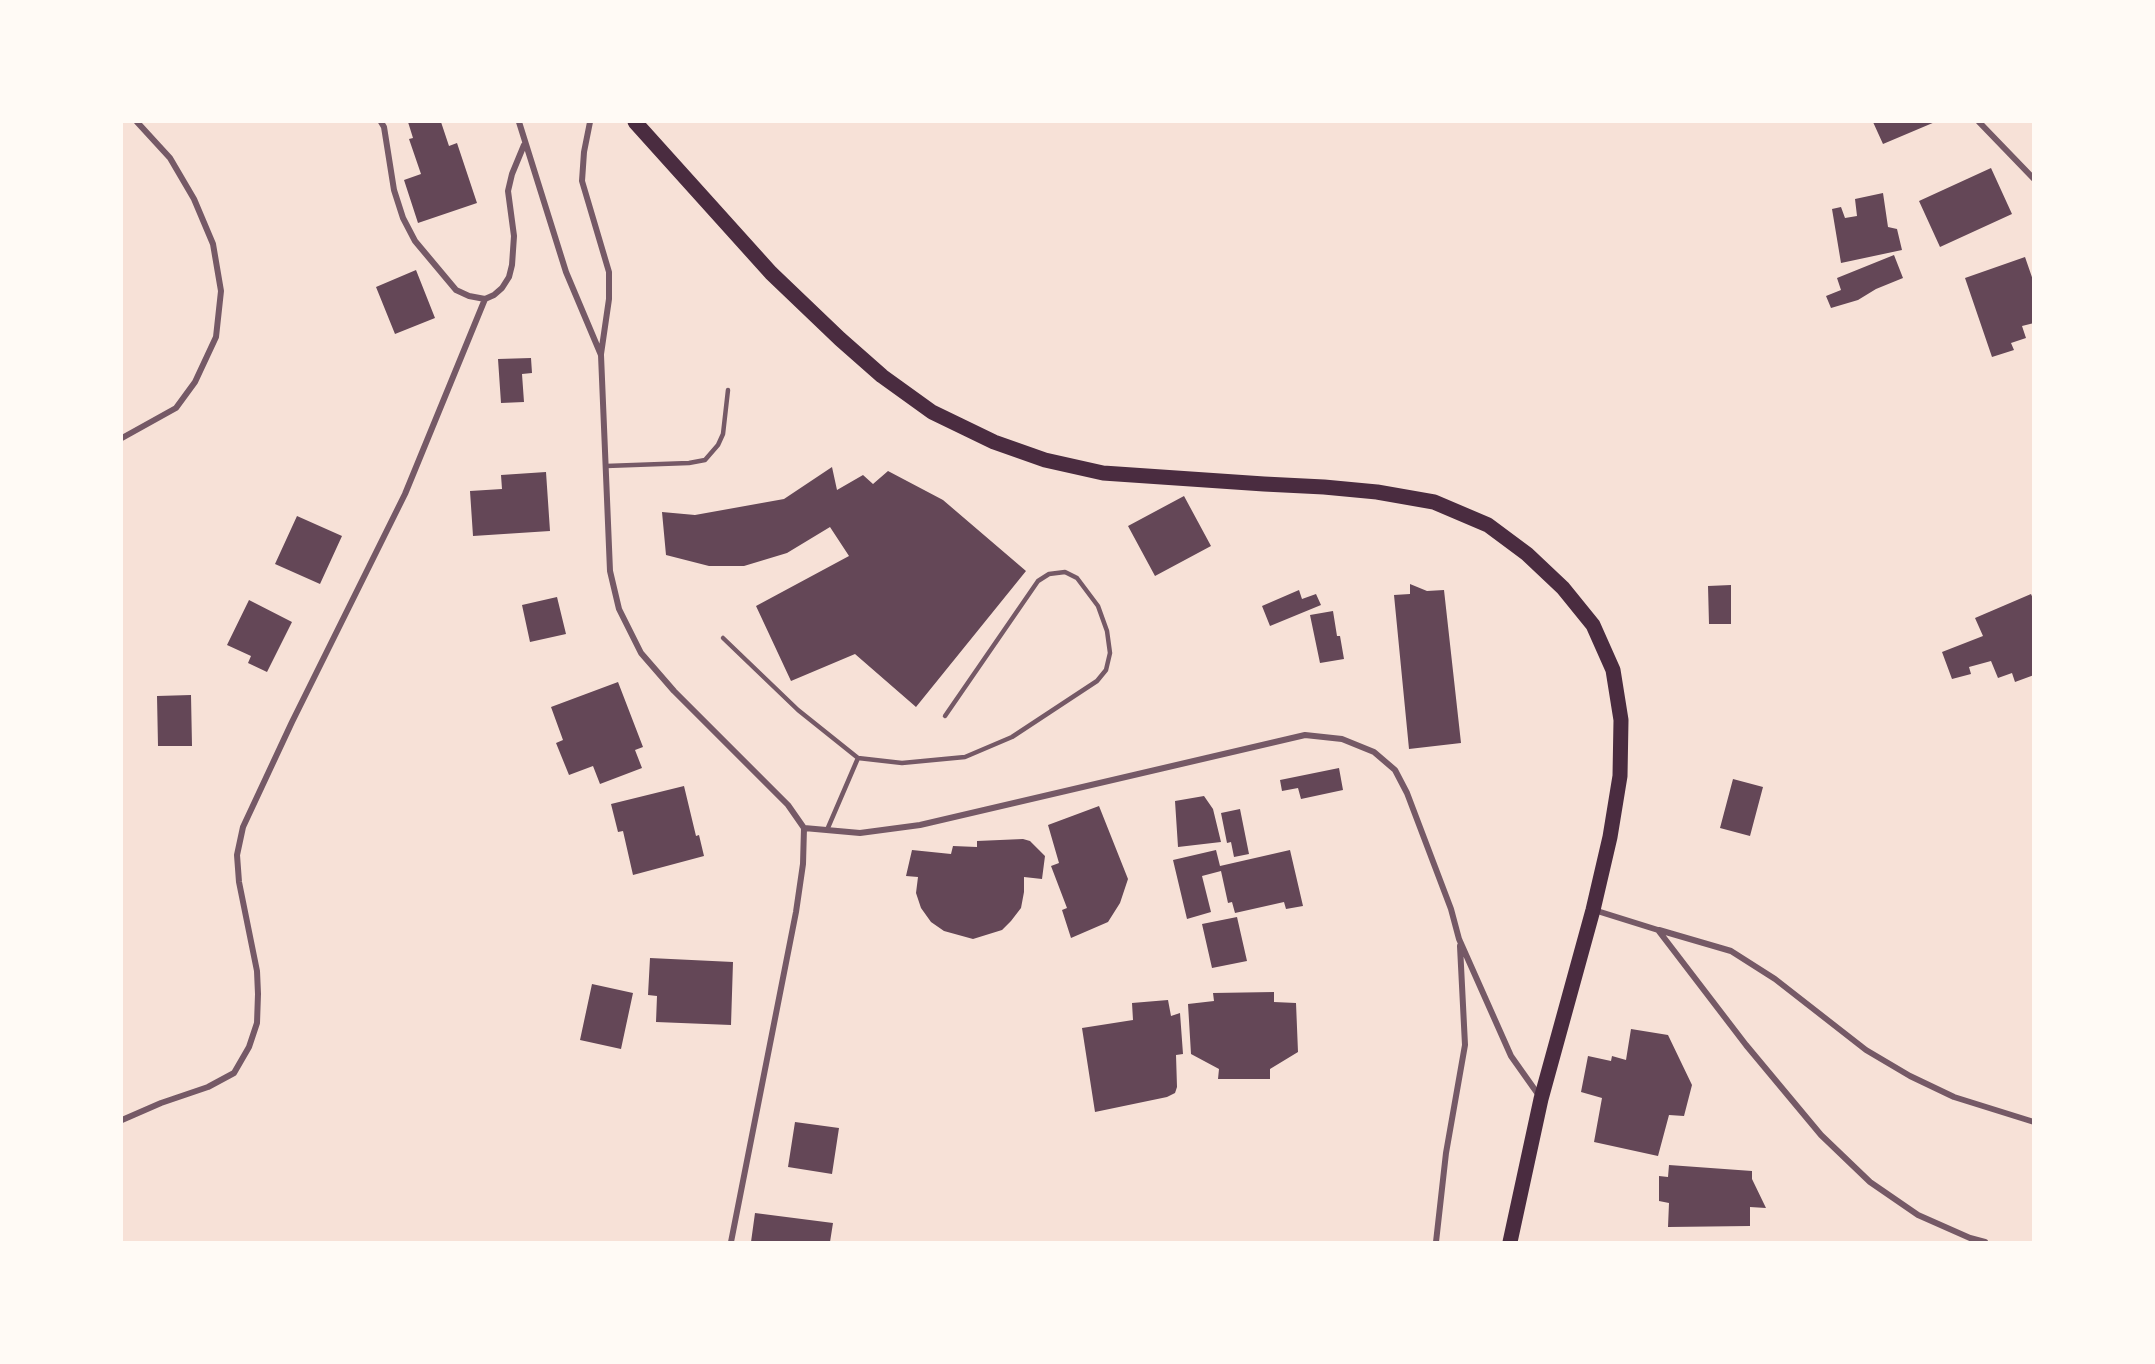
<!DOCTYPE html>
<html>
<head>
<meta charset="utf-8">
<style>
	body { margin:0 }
	#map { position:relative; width:2155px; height:1364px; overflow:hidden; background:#f7e1d7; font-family:Karla,sans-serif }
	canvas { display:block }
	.frame { position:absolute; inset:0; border:123px solid #fffaf5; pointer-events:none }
</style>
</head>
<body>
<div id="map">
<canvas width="2155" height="1364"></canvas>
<div class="frame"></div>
</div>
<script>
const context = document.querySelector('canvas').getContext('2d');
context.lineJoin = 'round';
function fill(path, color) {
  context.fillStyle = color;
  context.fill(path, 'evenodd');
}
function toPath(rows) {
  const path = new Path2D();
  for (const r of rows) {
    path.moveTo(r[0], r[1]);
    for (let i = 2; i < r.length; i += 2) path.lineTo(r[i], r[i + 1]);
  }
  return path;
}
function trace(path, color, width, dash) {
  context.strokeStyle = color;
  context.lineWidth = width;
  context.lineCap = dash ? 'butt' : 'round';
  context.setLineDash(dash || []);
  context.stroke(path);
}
fill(toPath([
	[408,122,441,122,449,146,457,143,477,203,418,223,404,180,421,174,409,139,413,138],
	[1873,122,1935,122,1883,144],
	[1991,168,2012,214,1940,247,1919,201],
	[1883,193,1888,227,1897,229,1902,250,1841,263,1832,209,1841,207,1845,218,1857,216,1855,199],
	[1894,255,1903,278,1876,289,1858,300,1831,308,1826,296,1841,290,1837,278],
	[2025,257,2034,283,2034,323,2022,326,2026,338,2011,343,2014,350,1992,357,1965,278],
	[416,270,435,318,395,334,376,287],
	[531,358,532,373,522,374,524,402,501,403,498,359],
	[832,467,837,490,863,475,873,484,888,471,943,500,1026,571,916,707,855,654,791,681,756,606,849,556,830,527,787,553,744,566,709,566,666,555,662,512,695,515,784,499],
	[546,472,550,531,473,536,470,491,502,489,501,475],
	[1184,496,1211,546,1155,576,1128,526],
	[297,516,342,536,320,584,275,564],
	[1410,584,1427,591,1444,590,1461,743,1409,749,1394,595,1410,594],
	[1731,585,1731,624,1709,624,1708,586],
	[1299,590,1302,599,1316,594,1321,605,1270,626,1262,606],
	[2031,594,2034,601,2034,675,2015,682,2012,673,1998,678,1991,661,1969,667,1971,674,1952,679,1942,652,1983,636,1975,618],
	[557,597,566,634,530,642,522,605],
	[249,600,292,622,267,672,248,663,251,656,227,645],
	[1333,611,1337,636,1340,636,1344,659,1320,663,1310,615],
	[618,682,643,747,635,750,642,768,600,784,593,766,569,775,556,743,563,740,551,707],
	[191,695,192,746,158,746,157,696],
	[1339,768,1343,790,1301,799,1298,788,1282,791,1280,780],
	[1733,779,1763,787,1750,836,1720,828],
	[684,786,696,836,699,835,704,856,633,875,623,831,618,832,611,804],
	[1204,796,1213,809,1221,842,1178,847,1175,801],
	[1099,806,1128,879,1120,903,1108,922,1071,938,1062,910,1067,908,1051,866,1059,863,1048,825],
	[1240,809,1249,854,1234,857,1231,842,1227,843,1221,813],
	[1023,839,1030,841,1045,856,1042,879,1024,877,1024,892,1021,908,1011,921,1002,930,973,939,944,931,931,922,921,908,916,893,918,877,906,876,912,850,951,854,953,846,977,847,977,841],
	[1216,850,1220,866,1290,850,1303,906,1286,909,1284,902,1235,913,1232,902,1228,903,1221,871,1202,876,1211,912,1187,919,1173,860],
	[1237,917,1247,961,1212,968,1202,924],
	[650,958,733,962,731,1025,656,1022,657,996,648,995],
	[592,984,633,993,621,1049,580,1040],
	[1274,992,1274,1002,1296,1003,1298,1052,1270,1069,1270,1079,1218,1079,1219,1069,1191,1054,1188,1004,1214,1001,1213,993],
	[1168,1000,1171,1016,1180,1013,1183,1054,1176,1055,1177,1087,1175,1093,1167,1097,1095,1112,1082,1028,1133,1020,1132,1003],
	[1631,1029,1668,1035,1692,1085,1684,1116,1669,1115,1658,1156,1594,1142,1602,1098,1581,1092,1588,1056,1611,1061,1612,1056,1626,1060],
	[795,1122,839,1128,832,1174,788,1167],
	[1669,1165,1752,1171,1752,1179,1766,1208,1750,1207,1750,1226,1668,1227,1669,1203,1659,1201,1659,1176,1668,1177],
	[755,1213,833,1223,830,1242,751,1242]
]), '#644757');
trace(toPath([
	[606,466,689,463,705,460,718,445,723,434,728,390],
	[723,638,798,710,858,758,902,763,965,757,1012,737,1097,681,1106,670,1110,653,1107,631,1098,606,1077,578,1065,572,1049,574,1038,581,945,716],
	[827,830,858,758]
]), '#755966', 4.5);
trace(toPath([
	[381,122,384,127,394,190,403,218,415,241,456,290,469,296,485,299],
	[519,122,566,272,601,355,610,571,619,609,641,653,674,691,788,805,804,828,803,864,796,912,731,1242],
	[590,122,584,152,582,181,609,272,609,299,601,354],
	[1979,122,2034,179],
	[122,438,176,408,195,382,216,337,221,291,213,244,194,199,170,158,137,122],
	[804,828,860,833,920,825,1305,735,1342,739,1374,752,1395,770,1407,793,1451,909,1459,939,1511,1056,1540,1097],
	[1594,910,1658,930,1746,1045,1821,1135,1870,1182,1918,1215,1970,1238,1985,1242],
	[1659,930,1731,951,1775,979,1866,1050,1910,1076,1954,1097,2034,1122],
	[122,1120,161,1103,208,1087,234,1073,249,1047,257,1023,258,994,257,971,239,882,237,855,243,827,292,722,405,494,485,299,494,295,502,288,509,277,512,265,514,236,508,191,512,174,524,145],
	[1436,1242,1446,1153,1465,1045,1460,946]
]), '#755966', 6);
trace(toPath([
	[635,122,771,273,840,339,882,376,932,412,994,442,1045,460,1103,473,1264,484,1324,487,1377,492,1434,502,1488,525,1527,554,1563,588,1593,625,1613,670,1621,720,1620,776,1610,837,1593,910,1541,1099,1510,1242]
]), '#4a2c40', 15);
</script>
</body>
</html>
